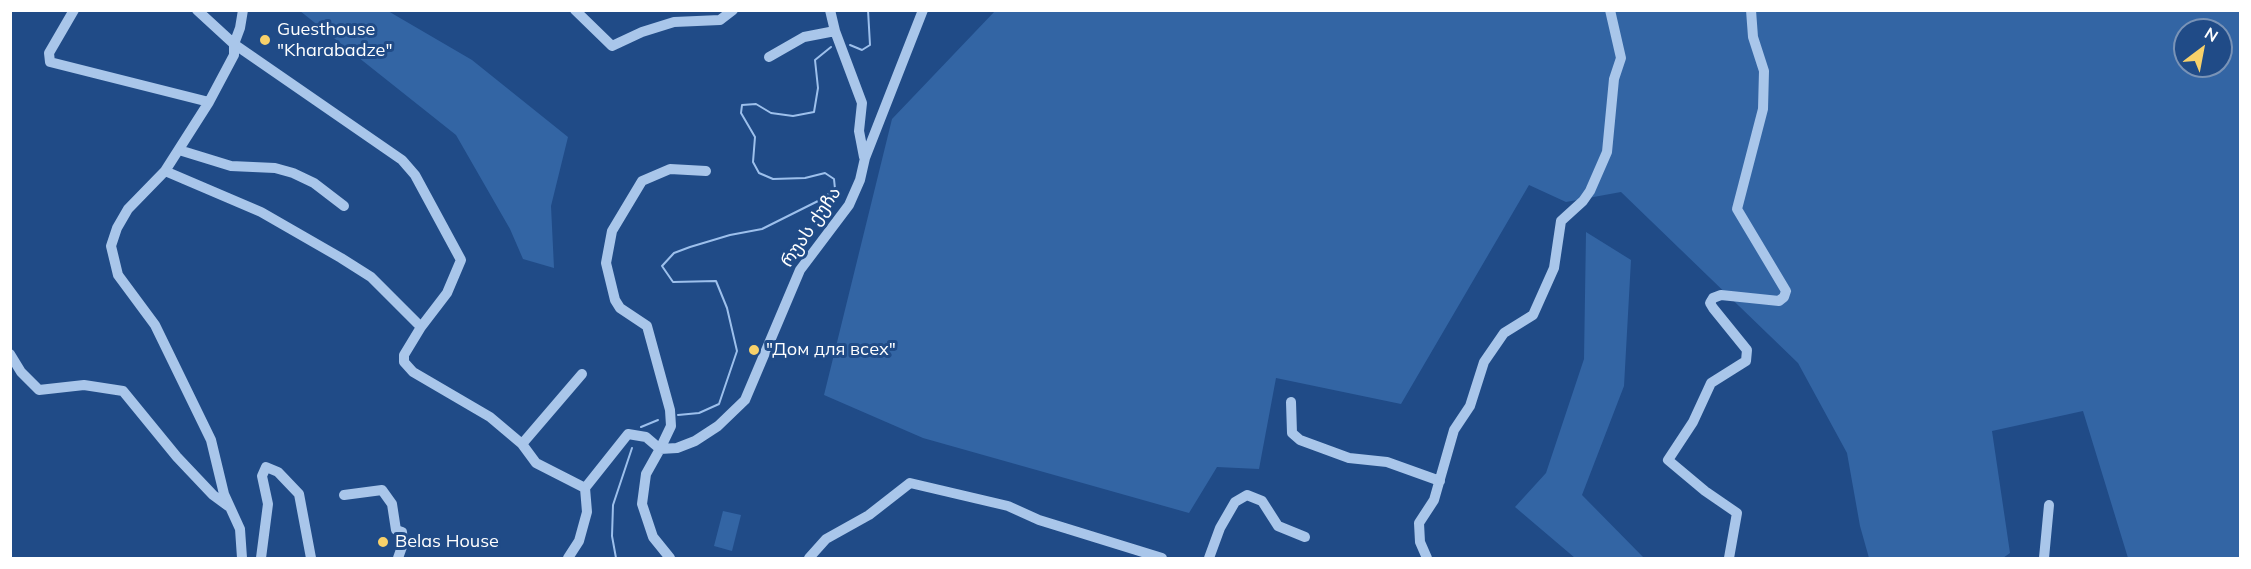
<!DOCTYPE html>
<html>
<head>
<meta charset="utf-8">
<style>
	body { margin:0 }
	#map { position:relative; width:2251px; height:569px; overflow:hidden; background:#204b87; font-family:Mulish,sans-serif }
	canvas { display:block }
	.frame { position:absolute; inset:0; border:12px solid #fff; pointer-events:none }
	.north { position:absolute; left:2173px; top:18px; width:60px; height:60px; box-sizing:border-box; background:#204b87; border:2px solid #7993b7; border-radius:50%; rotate:32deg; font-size:16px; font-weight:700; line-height:24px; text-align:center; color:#fff }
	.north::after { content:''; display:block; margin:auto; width:21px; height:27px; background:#f8d16a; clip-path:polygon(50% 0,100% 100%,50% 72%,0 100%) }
</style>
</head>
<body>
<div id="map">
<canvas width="2251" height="569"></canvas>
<div class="frame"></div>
<div class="north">N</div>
</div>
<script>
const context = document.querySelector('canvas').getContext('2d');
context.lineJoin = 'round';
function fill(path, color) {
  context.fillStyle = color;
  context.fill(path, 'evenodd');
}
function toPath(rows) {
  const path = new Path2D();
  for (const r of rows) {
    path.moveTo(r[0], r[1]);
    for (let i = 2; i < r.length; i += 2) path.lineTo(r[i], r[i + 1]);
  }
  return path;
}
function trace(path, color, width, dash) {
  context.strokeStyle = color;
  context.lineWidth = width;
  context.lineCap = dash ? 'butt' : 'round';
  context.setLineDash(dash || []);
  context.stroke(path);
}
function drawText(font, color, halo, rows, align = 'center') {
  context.font = font + ' Mulish,"Noto Sans Georgian",sans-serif';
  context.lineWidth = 6;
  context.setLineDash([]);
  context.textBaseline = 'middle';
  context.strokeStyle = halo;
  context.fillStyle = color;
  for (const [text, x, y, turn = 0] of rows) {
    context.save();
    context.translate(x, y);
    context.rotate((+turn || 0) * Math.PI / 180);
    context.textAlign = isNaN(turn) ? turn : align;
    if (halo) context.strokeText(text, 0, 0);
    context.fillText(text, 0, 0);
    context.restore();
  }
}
fill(toPath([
	[300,11,388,11,472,60,568,137,551,206,554,268,523,259,510,229,456,135],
	[995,11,2240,11,2240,558,2128,558,2083,411,1992,431,2010,553,2003,558,1869,558,1860,526,1847,453,1798,363,1621,192,1566,202,1529,185,1401,404,1276,378,1259,469,1217,467,1189,513,923,438,824,395,892,119],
	[2185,30,2221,30,2221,66,2185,66],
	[1586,232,1631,260,1624,386,1582,495,1644,558,1575,558,1515,507,1546,473,1584,359],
	[723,511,741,515,732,551,714,546]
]), '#3365a4');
trace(toPath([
	[850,45,862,50,870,45,868,10],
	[678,415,699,413,719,404,737,351,727,308,716,281,673,282,662,266,674,253,690,247,730,235,762,229,822,199,835,189,834,179,825,173,805,178,773,179,759,173,753,162,755,137,741,113,742,105,756,104,771,113,793,116,814,112,818,88,815,60,831,47],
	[641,427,658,420],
	[616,558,612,536,613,505,632,448]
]), '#9dc0ec', 2);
trace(toPath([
	[74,10,49,53,50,62,209,102],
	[197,10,234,44,402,160,415,175,461,260,447,293,421,327,404,355,404,362,413,372,490,417,522,444,536,463,585,488],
	[575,10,612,46,642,32,674,22,720,20,733,10],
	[830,10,835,31,862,103,859,131,864,157],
	[769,57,804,37,835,31],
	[179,150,231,166,275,168,293,173,314,183,344,206],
	[165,171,261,212,341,258,371,277,421,327],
	[706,171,670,169,642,181,612,231,606,263,615,300,620,308,647,326,670,410,671,426,660,449,677,448,695,441,718,426,745,400,800,270,849,205,860,180,865,158,923,10],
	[10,354,21,372,39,390,84,385,123,391,177,457,213,495,228,506],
	[1291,402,1292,433,1300,440,1349,458,1387,462,1440,481],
	[522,444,582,374],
	[344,495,382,490,392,504,396,530,402,532,403,544,398,558],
	[242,558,240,529,224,494,211,440,155,325,118,275,111,246,117,228,128,209,165,171,209,102,234,55,234,44,240,28,243,10],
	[261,558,268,504,262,476,266,467,278,472,299,494,311,558],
	[568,558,579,541,587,512,585,488,628,434,646,437,660,449,646,474,642,504,653,537,670,558],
	[809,558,826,539,869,515,910,483,1008,506,1039,520,1162,558],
	[1209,558,1220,528,1235,502,1247,495,1262,501,1278,526,1305,537],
	[1427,558,1420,542,1419,523,1434,500,1454,430,1470,406,1484,362,1504,333,1533,315,1554,268,1561,221,1583,201,1590,191,1607,152,1614,79,1621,58,1610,10],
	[1729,558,1737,513,1705,491,1668,460,1693,422,1711,383,1746,361,1747,350,1713,308,1710,303,1713,298,1721,295,1779,301,1784,297,1786,291,1737,209,1763,109,1764,71,1753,37,1751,10],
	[2044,558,2049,505]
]), '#a9c6ea', 10);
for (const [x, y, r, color] of [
	[265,40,6,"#f8d16a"],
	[754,350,6,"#f8d16a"],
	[383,542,6,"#f8d16a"]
]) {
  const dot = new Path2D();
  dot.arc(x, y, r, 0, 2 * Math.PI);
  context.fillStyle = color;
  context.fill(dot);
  trace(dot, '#204b87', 2);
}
drawText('18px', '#fff', '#204b87', [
	["Guesthouse",277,30],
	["\"Kharabadze\"",277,51],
	["\"Дом для всех\"",766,350],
	["Belas House",395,542]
], 'left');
drawText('18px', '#fff', '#204b87', [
	["რუას ქუჩა",811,227,-56]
]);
</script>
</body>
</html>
